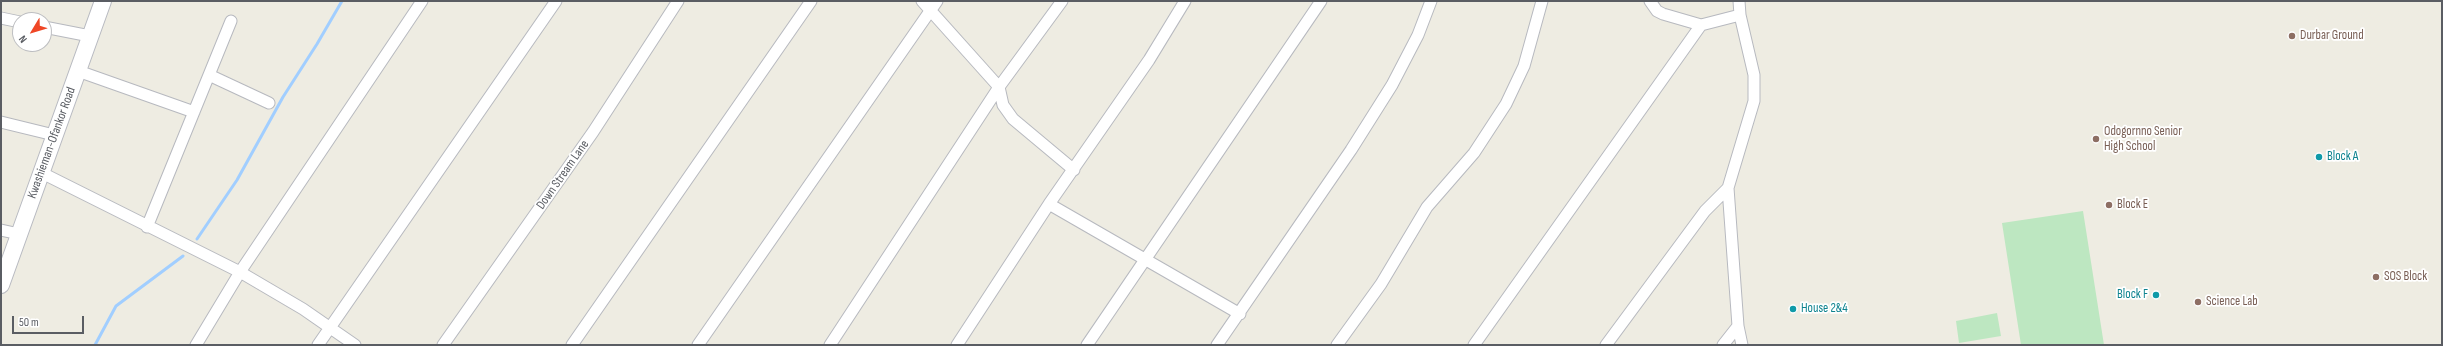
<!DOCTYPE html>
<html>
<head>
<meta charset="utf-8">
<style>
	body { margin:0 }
	#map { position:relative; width:2443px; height:346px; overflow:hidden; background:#eeece2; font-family:"Sofia Sans Condensed",sans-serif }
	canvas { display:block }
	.frame { position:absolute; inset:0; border:2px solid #5a5d63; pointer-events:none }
	.north { position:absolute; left:12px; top:12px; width:40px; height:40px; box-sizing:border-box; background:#fff; border:1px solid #bdbec1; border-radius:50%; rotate:232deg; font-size:11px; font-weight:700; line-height:16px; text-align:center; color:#5a5d63 }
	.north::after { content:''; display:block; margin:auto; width:14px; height:18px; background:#ef4726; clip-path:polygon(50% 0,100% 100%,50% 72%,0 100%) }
	.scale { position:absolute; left:12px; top:316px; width:72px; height:18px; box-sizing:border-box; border:2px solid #5a5d63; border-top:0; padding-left:5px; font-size:12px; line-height:14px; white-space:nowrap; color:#5a5d63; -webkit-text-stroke:3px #fff; paint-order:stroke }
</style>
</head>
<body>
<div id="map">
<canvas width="2443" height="346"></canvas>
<div class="frame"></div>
<div class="north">N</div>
<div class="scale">50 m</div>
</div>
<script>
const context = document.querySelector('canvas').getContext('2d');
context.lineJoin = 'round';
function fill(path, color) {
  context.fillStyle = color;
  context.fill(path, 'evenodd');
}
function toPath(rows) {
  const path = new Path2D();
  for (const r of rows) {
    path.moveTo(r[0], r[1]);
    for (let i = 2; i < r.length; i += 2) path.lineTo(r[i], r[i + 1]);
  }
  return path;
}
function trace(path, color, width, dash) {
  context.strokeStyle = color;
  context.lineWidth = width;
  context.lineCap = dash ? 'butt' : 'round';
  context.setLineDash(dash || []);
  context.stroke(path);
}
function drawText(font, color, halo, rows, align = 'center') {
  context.font = font + ' "Sofia Sans Condensed",sans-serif';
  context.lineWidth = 3.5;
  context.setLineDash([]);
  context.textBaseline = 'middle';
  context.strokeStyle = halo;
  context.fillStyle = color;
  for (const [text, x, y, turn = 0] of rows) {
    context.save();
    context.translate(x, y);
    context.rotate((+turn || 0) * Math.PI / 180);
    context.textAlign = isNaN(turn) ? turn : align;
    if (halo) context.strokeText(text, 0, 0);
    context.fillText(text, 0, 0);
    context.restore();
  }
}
fill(toPath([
	[2083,211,2104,345,2021,345,2002,223],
	[1997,313,2001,336,1959,343,1956,321]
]), '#bde7c1');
trace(toPath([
	[197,239,237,180,283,97,317,44,342,1],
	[95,345,116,306,183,256]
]), '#a1ceff', 3);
const minor = toPath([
	[922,1,999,87,1003,105,1013,119,1074,170],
	[1650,1,1657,11,1663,14,1701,25,1740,15],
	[1739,1,1740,15,1754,75,1754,101,1728,188,1738,326,1742,345],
	[1,18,20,22],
	[44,27,90,36],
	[78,71,194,112],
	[209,75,269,103],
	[1,122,54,135],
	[40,172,240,272,303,309,355,345],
	[1049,204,1240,314],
	[147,227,231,21],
	[1,230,19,234],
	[196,345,240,272,422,1],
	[318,345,556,1],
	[443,345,593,132,678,1],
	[572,345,811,1],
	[698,345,937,1],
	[830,345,999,87,1062,1],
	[957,345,1049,204,1149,60,1185,1],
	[1087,345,1321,1],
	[1217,345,1351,150,1392,85,1418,35,1431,1],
	[1337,345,1381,284,1427,207,1474,153,1506,104,1524,66,1542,1],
	[1474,345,1701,25],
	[1606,345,1705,211,1728,188],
	[1723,345,1738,326]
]);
const secondary = toPath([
	[1,285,103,1]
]);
trace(minor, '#b7b9bf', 13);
trace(secondary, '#b8bac1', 18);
trace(minor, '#fff', 11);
trace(secondary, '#fff', 16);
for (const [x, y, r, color] of [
	[2292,36,4,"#8d6e63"],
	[2096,139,4,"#8d6e63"],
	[2319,157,4,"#0f9aa8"],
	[2109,205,4,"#8d6e63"],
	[2376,277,4,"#8d6e63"],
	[2156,295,4,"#0f9aa8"],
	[2198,302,4,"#8d6e63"],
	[1793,309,4,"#0f9aa8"]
]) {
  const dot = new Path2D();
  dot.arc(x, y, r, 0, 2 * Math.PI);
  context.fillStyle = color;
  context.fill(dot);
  trace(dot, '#fff', 1.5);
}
drawText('13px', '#785e54', '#fff', [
	["Durbar Ground",2300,36],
	["Odogornno Senior",2104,132],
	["High School",2104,147],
	["Block E",2117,205],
	["SOS Block",2384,277],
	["Science Lab",2206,302]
], 'left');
drawText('13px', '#5a5d63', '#fff', [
	["Kwashieman-Ofankor Road",52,143,-70],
	["Down Stream Lane",563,175,-55]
]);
drawText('13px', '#0d838f', '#fff', [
	["Block A",2327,157],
	["Block F",2148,295,"right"],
	["House 2&4",1801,309]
], 'left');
</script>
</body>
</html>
